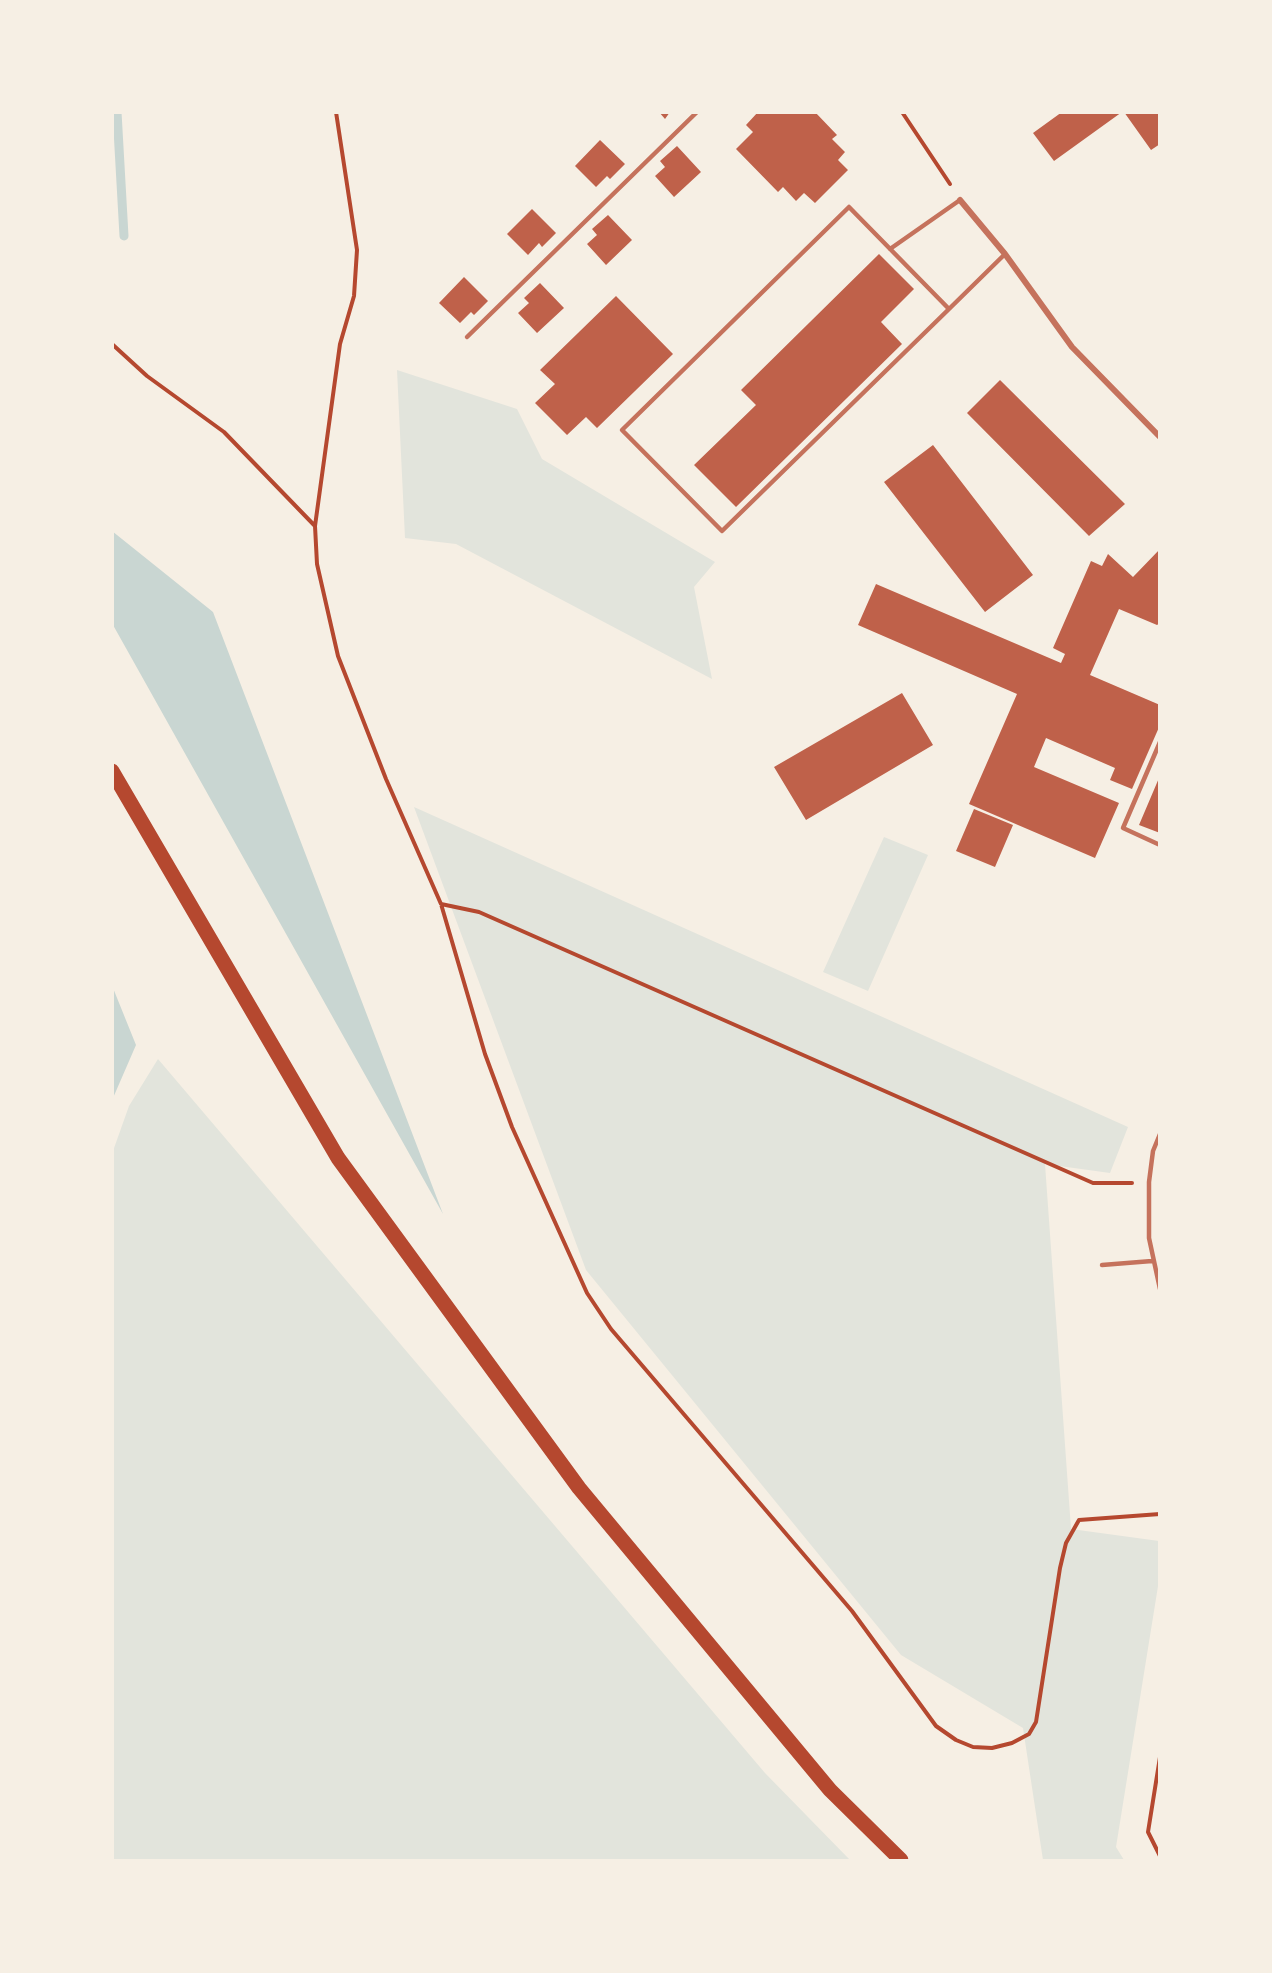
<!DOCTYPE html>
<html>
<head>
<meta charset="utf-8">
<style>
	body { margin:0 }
	#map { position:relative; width:1272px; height:1973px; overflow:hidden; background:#f6efe4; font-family:Jost,sans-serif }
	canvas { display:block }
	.frame { position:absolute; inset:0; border:114px solid #f6efe4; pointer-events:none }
</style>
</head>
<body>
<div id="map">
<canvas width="1272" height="1973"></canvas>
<div class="frame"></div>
</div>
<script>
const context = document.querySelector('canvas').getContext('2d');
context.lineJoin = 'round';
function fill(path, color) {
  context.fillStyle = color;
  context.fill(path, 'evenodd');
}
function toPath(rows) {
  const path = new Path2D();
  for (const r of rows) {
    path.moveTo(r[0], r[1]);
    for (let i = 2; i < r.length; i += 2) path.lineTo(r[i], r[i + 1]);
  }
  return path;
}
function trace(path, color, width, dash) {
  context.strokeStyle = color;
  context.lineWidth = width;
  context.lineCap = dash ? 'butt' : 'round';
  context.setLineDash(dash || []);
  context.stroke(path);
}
fill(toPath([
	[397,370,517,409,542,459,715,562,694,587,712,679,456,544,405,538],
	[414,807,1128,1127,1110,1173,1045,1164,1071,1529,1159,1541,1159,1580,1116,1847,1124,1860,1043,1860,1023,1728,901,1655,586,1270],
	[884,837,928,855,868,991,823,972],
	[158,1059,765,1773,850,1860,113,1860,113,1151,129,1106]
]), '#e2e4dc');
fill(toPath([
	[112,531,213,612,443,1214,113,625],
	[113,988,136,1045,113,1098,112,988]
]), '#c9d6d2');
trace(toPath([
	[117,112,124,236]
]), '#c9d6d2', 9);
fill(toPath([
	[659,112,670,112,665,119],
	[758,112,815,112,837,135,832,139,845,152,838,160,848,170,815,203,804,193,796,201,783,187,778,192,736,149,753,132,746,125],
	[1062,112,1122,112,1054,161,1033,133],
	[1124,112,1160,112,1160,144,1151,150],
	[600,140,625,164,610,179,607,176,596,187,575,166],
	[677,146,701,172,674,197,655,176,665,167,660,161],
	[532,209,556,233,542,247,539,243,528,255,507,234],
	[608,215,632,240,606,265,587,244,597,235,592,229],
	[879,254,914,289,881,322,902,344,736,507,694,465,756,405,741,390],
	[464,277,488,301,474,315,471,312,460,323,439,303],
	[540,283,564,308,537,333,518,313,529,303,524,298],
	[616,296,673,354,597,428,586,417,567,435,535,403,555,384,540,370],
	[1000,380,1125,504,1089,536,967,413],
	[933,445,1033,575,985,612,884,482],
	[1160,549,1160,623,1157,625,1119,609,1090,675,1160,705,1160,725,1132,789,1110,780,1115,768,1046,738,1034,767,1119,803,1095,858,969,804,1017,694,858,625,876,584,1061,663,1065,654,1053,648,1091,561,1102,566,1108,554,1133,577],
	[902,693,933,745,806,820,774,767],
	[1159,778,1160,778,1160,833,1139,825],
	[974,809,1013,825,995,867,956,851]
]), '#bf614a');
trace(toPath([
	[336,112,357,250,354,296,340,344,315,526,317,564,338,656,386,779,441,904,485,1054,512,1127,587,1293,611,1329,852,1611,936,1726,956,1740,973,1747,992,1748,1012,1743,1029,1734,1036,1722,1060,1568,1066,1543,1079,1520,1160,1514],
	[902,112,950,184],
	[112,344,147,376,224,432,314,525],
	[441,904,479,912,1093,1183,1132,1183],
	[1160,1757,1148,1832,1160,1856]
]), '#b5482f', 4);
trace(toPath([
	[890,249,960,200],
	[949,309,849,207,622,430,722,531,949,309,1005,254],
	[467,337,697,112],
	[1160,742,1123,828,1160,845],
	[1160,1134,1153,1151,1149,1182,1149,1238,1160,1289],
	[1102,1265,1152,1261]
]), '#c5725c', 4.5);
trace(toPath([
	[960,200,1005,254,1072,347,1160,437]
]), '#c5725c', 6);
trace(toPath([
	[112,771,338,1158,579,1488,830,1790,901,1860]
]), '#b5482f', 15);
</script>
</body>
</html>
